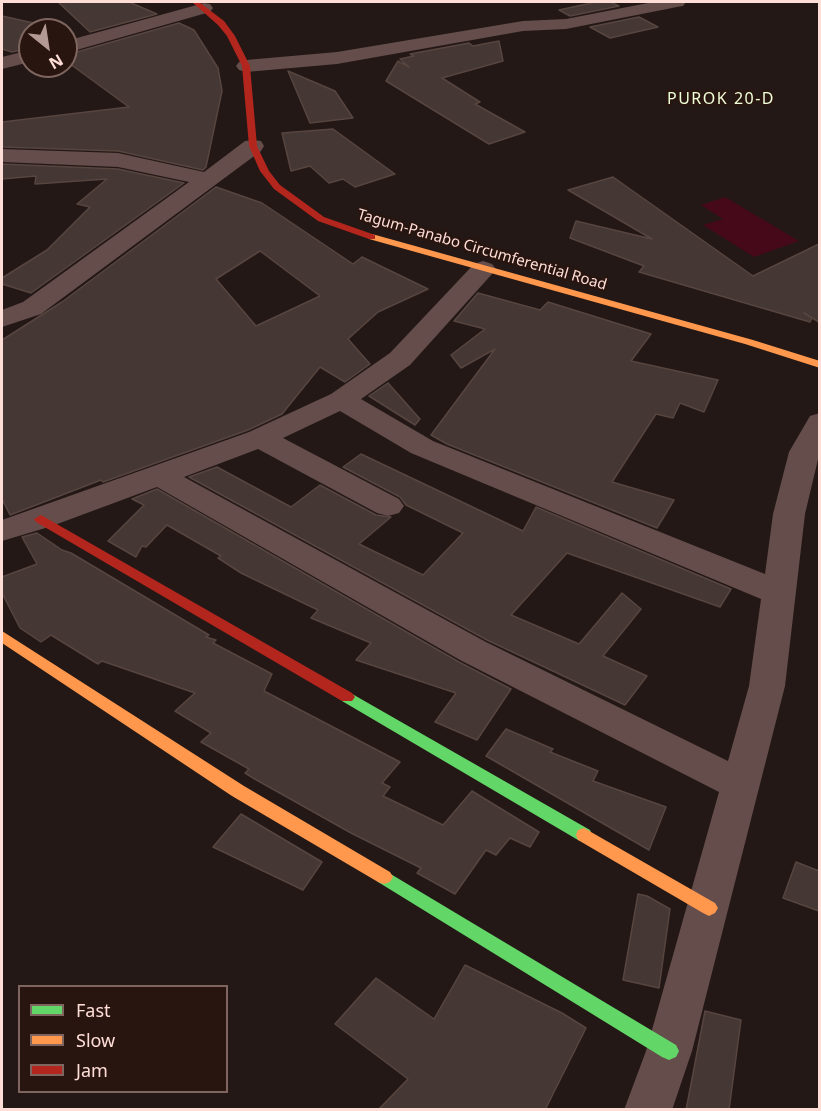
<!DOCTYPE html>
<html>
<head>
<meta charset="utf-8">
<style>
	body { margin:0 }
	#map { position:relative; width:821px; height:1111px; overflow:hidden; background:#231815; font-family:"Noto Sans",sans-serif }
	canvas { display:block }
	.frame { position:absolute; inset:0; border:3px solid #ffded7; pointer-events:none }
	.legend { position:absolute; left:18px; top:985px; width:210px; height:108px; box-sizing:border-box; background:#29150f; border:2px solid #7f655f; margin:0; padding:8px 10px; list-style:none; font-size:18px; color:#ffded7 }
	.legend li { display:flex; align-items:center; gap:12px; height:30px }
	.legend b { width:30px; border:2px solid #7f655f }
	.north { position:absolute; left:18px; top:18px; width:60px; height:60px; box-sizing:border-box; background:#29150f; border:2px solid #7f655f; border-radius:50%; rotate:150deg; font-size:16px; font-weight:700; line-height:24px; text-align:center; color:#ffded7 }
	.north::after { content:''; display:block; margin:auto; width:21px; height:27px; background:#b29993; clip-path:polygon(50% 0,100% 100%,50% 72%,0 100%) }
</style>
</head>
<body>
<div id="map">
<canvas width="821" height="1111"></canvas>
<div class="frame"></div>
<ul class="legend">
<li><b style="height:8px;background:#63d668"></b>Fast</li>
<li><b style="height:8px;background:#ff974d"></b>Slow</li>
<li><b style="height:8px;background:#b3261e"></b>Jam</li>
</ul>
<div class="north">N</div>
</div>
<script>
const context = document.querySelector('canvas').getContext('2d');
context.lineJoin = 'round';
function fill(path, color) {
  context.fillStyle = color;
  context.fill(path, 'evenodd');
}
function toPath(rows) {
  const path = new Path2D();
  for (const r of rows) {
    path.moveTo(r[0], r[1]);
    for (let i = 2; i < r.length; i += 2) path.lineTo(r[i], r[i + 1]);
  }
  return path;
}
function trace(path, color, width, dash) {
  context.strokeStyle = color;
  context.lineWidth = width;
  context.lineCap = dash ? 'butt' : 'round';
  context.setLineDash(dash || []);
  context.stroke(path);
}
function drawText(font, color, halo, rows, align = 'center') {
  context.font = font + ' "Noto Sans",sans-serif';
  context.lineWidth = 4.5;
  context.setLineDash([]);
  context.textBaseline = 'middle';
  context.strokeStyle = halo;
  context.fillStyle = color;
  for (const [text, x, y, turn = 0] of rows) {
    context.save();
    context.translate(x, y);
    context.rotate((+turn || 0) * Math.PI / 180);
    context.textAlign = isNaN(turn) ? turn : align;
    if (halo) context.strokeText(text, 0, 0);
    context.fillText(text, 0, 0);
    context.restore();
  }
}
fill(toPath([
	[725,197,799,241,754,257,703,225,723,219,701,205]
]), '#46091a');
const building = toPath([
	[58,2,129,2,157,14,90,32,58,2],
	[596,2,610,2,619,6,570,16,559,10,596,2],
	[2,16,38,24,66,30,30,30,30,48,12,52,2,49,2,16],
	[639,17,658,27,610,38,590,27,639,17],
	[179,23,194,30,218,68,222,91,206,167,203,170,118,151,2,147,2,122,129,107,66,61,66,55,179,23],
	[499,41,503,61,442,78,480,102,475,104,525,132,489,144,386,81,398,61,409,67,400,59,414,56,410,54,469,43,473,46,499,41],
	[288,71,335,91,353,118,310,123,288,71],
	[333,129,395,174,355,187,343,179,329,183,310,166,291,171,282,133,333,129],
	[2,164,118,169,184,183,31,293,2,284,2,278,47,250,90,207,77,204,107,179,35,184,36,176,2,179,2,164],
	[613,177,753,276,819,244,819,322,804,313,812,318,810,322,639,272,644,266,570,238,576,221,652,239,568,190,613,177],
	[216,187,262,203,353,264,362,257,428,289,378,312,348,339,370,364,345,382,320,367,282,414,248,430,103,482,101,480,10,515,2,499,2,340,62,302,216,187],
	[260,251,320,296,256,326,216,279,260,251],
	[478,293,540,310,548,302,651,334,631,361,718,380,704,412,680,403,673,418,656,414,612,482,674,500,657,528,447,444,431,435,495,349,461,368,451,355,485,329,454,321,478,293],
	[388,383,420,419,415,425,369,396,388,383],
	[361,454,523,531,536,507,731,589,720,607,567,553,511,615,579,644,622,593,641,609,603,656,647,676,625,705,487,640,189,477,217,467,291,507,320,485,376,515,391,517,359,544,423,575,463,533,406,505,400,497,343,467,361,454],
	[157,489,459,662,511,689,477,740,435,722,456,693,356,660,371,643,311,618,318,610,241,573,218,558,221,556,167,525,146,547,142,546,136,557,108,541,144,505,132,499,157,489],
	[37,533,62,550,71,553,209,635,206,637,216,640,213,643,272,674,264,691,400,762,382,783,390,787,383,796,443,825,472,791,539,832,530,847,510,838,496,855,486,850,455,894,417,873,421,868,351,833,253,778,245,773,249,769,201,742,211,733,175,711,195,693,102,661,98,664,51,635,41,642,20,628,2,593,2,577,37,564,22,537,37,533],
	[506,729,553,749,550,752,598,771,593,781,666,807,649,850,486,756,506,729],
	[241,814,322,862,303,890,213,847,241,814],
	[796,862,819,871,819,911,783,898,796,862],
	[638,894,647,896,670,909,659,988,623,980,638,894],
	[465,965,562,1013,586,1028,545,1110,378,1110,408,1079,335,1024,376,978,434,1019,465,965],
	[705,1011,741,1020,729,1110,686,1110,705,1011]
]);
fill(building, '#453733');
trace(building, '#574540', 1.5);
fill(toPath([
	[653,2,686,2,683,6,677,7,566,29,523,31,337,64,246,72,239,70,236,66,239,62,246,60,337,52,523,21,566,19,653,2],
	[204,3,210,4,213,8,210,12,66,53,66,41,204,3],
	[30,50,30,62,2,69,2,57,30,50],
	[253,140,261,141,264,146,261,151,41,314,2,327,2,310,23,302,189,182,118,167,2,162,2,149,118,153,204,172,245,141,253,140],
	[483,261,492,264,496,269,492,274,410,365,361,399,433,441,765,574,773,514,789,452,810,416,820,413,820,451,805,514,785,686,692,1051,672,1110,624,1110,646,1051,719,792,460,660,157,487,52,526,2,541,2,520,249,432,331,394,390,353,474,264,483,261],
	[340,411,411,453,761,599,749,686,728,761,486,642,184,477,258,449,377,513,388,516,399,513,404,506,399,499,283,438,340,411]
]), '#644d4a');
fill(toPath([
	[347,691,590,830,592,835,590,840,584,842,578,840,342,701,339,697,342,693,347,691],
	[384,870,676,1045,679,1051,676,1057,669,1060,662,1057,378,882,375,877,378,872,384,870]
]), '#63d668');
fill(toPath([
	[372,234,753,340,820,361,820,368,745,344,369,239,367,237,372,234],
	[2,631,244,786,390,872,393,877,390,882,384,884,378,882,232,796,2,643,2,631],
	[584,828,715,903,718,908,715,913,709,916,703,913,578,840,576,835,578,830,584,828]
]), '#ff974d');
fill(toPath([
	[192,2,199,2,224,21,235,36,250,66,257,146,269,171,280,185,324,217,375,235,375,239,369,239,318,221,274,189,260,171,249,146,242,66,227,36,218,25,192,2],
	[41,515,352,693,355,697,352,701,342,701,36,522,34,519,41,515]
]), '#b3261e');
drawText('15px', '#ffded7', '#29150f', [
	["Tagum-Panabo Circumferential Road",482,250,16]
]);
context.letterSpacing = '1.5px';
drawText('16px', '#eeffd9', '#29150f', [
	["PUROK 20-D",721,99]
]);
context.letterSpacing = '0px';
</script>
</body>
</html>
